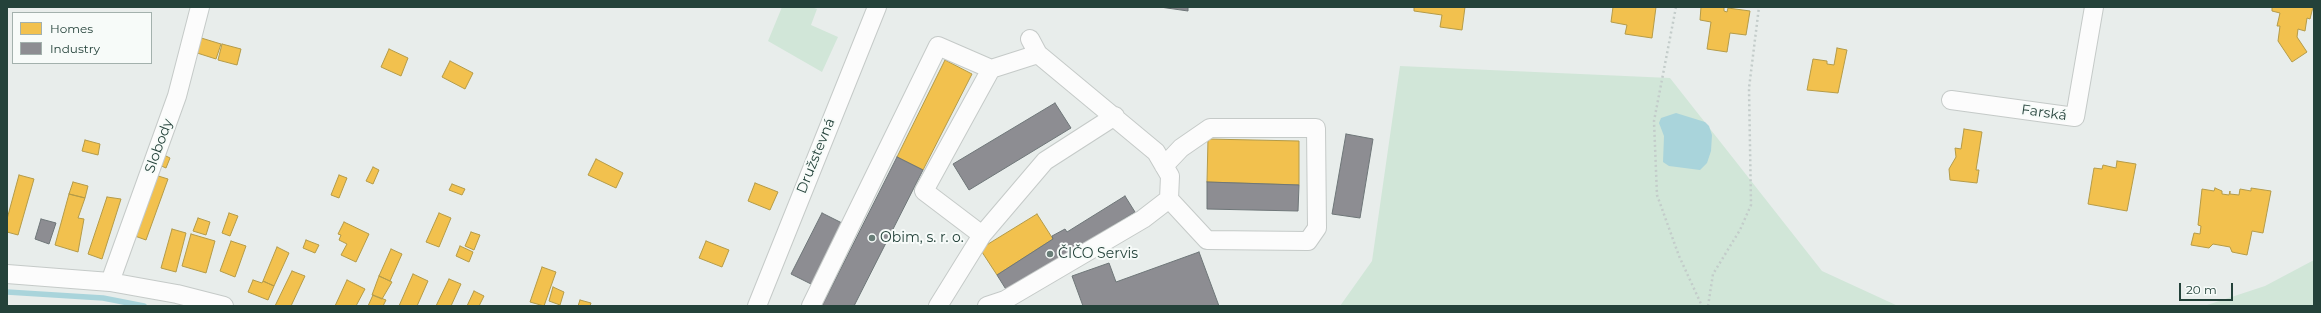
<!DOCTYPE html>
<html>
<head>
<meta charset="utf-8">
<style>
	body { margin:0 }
	#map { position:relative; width:2321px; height:313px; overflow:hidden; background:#e8edeb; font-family:Montserrat,sans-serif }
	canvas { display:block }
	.frame { position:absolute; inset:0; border:8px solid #24423a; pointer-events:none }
	.legend { position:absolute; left:12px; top:12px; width:140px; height:52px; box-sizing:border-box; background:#f7fbf9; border:1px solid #a3b1ad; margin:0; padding:5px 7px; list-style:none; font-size:12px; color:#24423a }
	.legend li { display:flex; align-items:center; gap:8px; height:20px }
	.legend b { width:20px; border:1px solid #a3b1ad }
	.scale { position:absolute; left:2179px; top:283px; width:54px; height:18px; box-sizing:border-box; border:2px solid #24423a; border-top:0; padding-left:5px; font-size:12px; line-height:14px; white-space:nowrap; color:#24423a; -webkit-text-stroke:3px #f7fbf9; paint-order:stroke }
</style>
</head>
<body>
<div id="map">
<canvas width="2321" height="313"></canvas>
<div class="frame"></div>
<ul class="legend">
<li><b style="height:11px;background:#f2c14e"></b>Homes</li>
<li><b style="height:11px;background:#8d8d92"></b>Industry</li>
</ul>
<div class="scale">20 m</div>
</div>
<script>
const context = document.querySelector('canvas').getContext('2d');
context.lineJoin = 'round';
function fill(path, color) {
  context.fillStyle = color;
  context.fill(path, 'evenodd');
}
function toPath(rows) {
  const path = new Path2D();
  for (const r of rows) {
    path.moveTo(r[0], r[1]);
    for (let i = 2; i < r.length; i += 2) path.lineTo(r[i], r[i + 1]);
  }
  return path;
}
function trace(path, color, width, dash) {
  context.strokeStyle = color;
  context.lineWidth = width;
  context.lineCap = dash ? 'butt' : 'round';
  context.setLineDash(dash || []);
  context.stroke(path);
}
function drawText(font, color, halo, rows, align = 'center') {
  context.font = font + ' Montserrat,sans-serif';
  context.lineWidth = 4;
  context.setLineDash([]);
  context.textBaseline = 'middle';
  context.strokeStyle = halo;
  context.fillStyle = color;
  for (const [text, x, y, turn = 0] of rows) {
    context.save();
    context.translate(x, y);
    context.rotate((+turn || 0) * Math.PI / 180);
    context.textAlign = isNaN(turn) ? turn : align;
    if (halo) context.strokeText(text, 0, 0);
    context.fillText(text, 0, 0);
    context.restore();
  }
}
fill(toPath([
	[782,7,811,7,817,9,811,25,838,37,822,72,768,41],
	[1400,66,1670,78,1822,271,1898,306,1340,306,1372,261],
	[2314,260,2314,306,2204,306,2265,286]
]), '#d1e6d8');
fill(toPath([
	[1676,113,1705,122,1709,126,1712,135,1711,151,1707,163,1700,170,1669,166,1663,162,1664,136,1659,123,1661,118]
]), '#a9d4db');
const homes = toPath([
	[1414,7,1465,7,1462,30,1440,27,1442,15,1414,11,1414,7],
	[1613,7,1656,7,1652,38,1625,34,1627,25,1611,22,1613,7],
	[1701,7,1724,7,1724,11,1727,12,1728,8,1750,11,1746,35,1730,33,1727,52,1707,49,1711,22,1700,20,1701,7],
	[2272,7,2313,7,2310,19,2307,18,2305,31,2298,29,2297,37,2307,52,2292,62,2278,41,2280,26,2277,26,2280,13,2272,11,2272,7],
	[198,37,221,44,216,59,194,52,198,37],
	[222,44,241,49,237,65,218,60,222,44],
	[1837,48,1847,50,1838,93,1807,90,1813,59,1827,61,1827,64,1834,65,1837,48],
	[389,49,408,58,401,76,381,67,389,49],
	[945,60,972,74,923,170,897,157,945,60],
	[450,61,473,73,465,89,442,77,450,61],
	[1964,129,1982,132,1976,170,1979,170,1977,183,1950,180,1949,169,1956,157,1955,148,1961,149,1964,129],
	[1208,139,1299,141,1299,185,1207,182,1208,139],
	[85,140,100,144,98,155,82,151,85,140],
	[162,154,170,158,166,168,159,165,162,154],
	[596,159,623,173,616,188,588,175,596,159],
	[2117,161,2136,164,2127,211,2088,204,2094,168,2102,169,2103,165,2116,168,2117,161],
	[373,167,379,170,373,184,366,181,373,167],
	[19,175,34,179,18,235,7,232,7,219,19,175],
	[155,175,168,179,146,240,132,235,155,175],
	[339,175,347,178,339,198,331,195,339,175],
	[73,182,88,186,85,198,69,194,73,182],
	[755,183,778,192,770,210,748,201,755,183],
	[452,184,465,189,462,195,449,190,452,184],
	[2215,188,2222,191,2222,194,2229,195,2230,191,2230,194,2239,195,2240,189,2251,191,2251,188,2271,191,2263,233,2252,231,2247,255,2232,252,2230,247,2213,244,2209,248,2191,245,2194,233,2200,234,2201,226,2198,225,2202,189,2214,191,2215,188],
	[69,194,85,198,78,218,84,219,78,252,55,245,69,194],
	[107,197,121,199,102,259,88,254,107,197],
	[229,213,238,216,230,236,222,233,229,213],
	[439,213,451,218,439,247,426,242,439,213],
	[1037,214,1053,239,997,275,980,249,1037,214],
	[198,218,210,222,206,235,193,231,198,218],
	[344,222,369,234,356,262,341,255,347,244,339,240,341,235,338,234,344,222],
	[172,229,186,233,176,272,161,268,172,229],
	[471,232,480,235,474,250,465,246,471,232],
	[191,234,215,241,206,273,182,266,191,234],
	[306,240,319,245,315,253,303,248,306,240],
	[231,241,246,246,235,277,220,271,231,241],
	[706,241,729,250,722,267,699,258,706,241],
	[460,246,473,252,469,262,456,256,460,246],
	[277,247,289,253,274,286,263,281,277,247],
	[391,249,402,254,390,281,379,276,391,249],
	[542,267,556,272,544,306,530,302,542,267],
	[292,271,305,276,291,306,275,306,292,271],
	[413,274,428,281,417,306,399,306,413,274],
	[379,276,392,282,382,299,372,295,379,276],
	[449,279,461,284,451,306,436,306,449,279],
	[253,280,262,283,263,281,274,286,268,300,248,292,253,280],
	[347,280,365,289,356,306,335,306,347,280],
	[553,287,564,292,560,305,549,301,553,287],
	[474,291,484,296,479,306,467,306,474,291],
	[373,295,386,300,383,306,368,306,373,295],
	[580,300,591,303,590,306,578,306,580,300]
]);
fill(homes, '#f2c14e');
trace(homes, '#b49b48', 1);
const industry = toPath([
	[1160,7,1188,7,1188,11,1160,7],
	[1055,103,1071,128,969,190,953,164,1055,103],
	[1346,134,1373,139,1360,218,1332,214,1346,134],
	[897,157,923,170,854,306,822,306,897,157],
	[1207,182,1299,185,1298,211,1207,209,1207,182],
	[1125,196,1135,212,1007,291,997,275,1053,239,1052,236,1065,229,1067,232,1125,196],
	[822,213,846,225,815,286,791,274,822,213],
	[41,219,56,223,49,244,35,239,41,219],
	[1199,252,1219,306,1083,306,1072,276,1109,263,1116,282,1199,252]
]);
fill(industry, '#8d8d92');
trace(industry, '#6e7678', 1);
trace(toPath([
	[7,292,103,298,144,306]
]), '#a9d4db', 5.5);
const minor = toPath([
	[1951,100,2075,117,2094,7],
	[1164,166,1181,148,1210,128,1316,128,1317,228,1308,241,1207,240,1169,199],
	[982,235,924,191,991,69,1038,54],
	[7,274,110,282,177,294,224,306],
	[110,282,177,96,200,7],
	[757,306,877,7],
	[811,306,938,46,991,69],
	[938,306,982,235,1045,161,1115,116],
	[987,306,1005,300,1143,219,1169,199,1170,176,1156,152,1038,54,1030,39]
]);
trace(minor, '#c5cac8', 20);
trace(toPath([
	[1676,7,1654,121,1657,195,1679,256,1702,306],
	[1708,306,1713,274,1740,230,1751,205,1749,88,1759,7]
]), '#c3ccca', 2.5, [2, 3]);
trace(minor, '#fcfcfc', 18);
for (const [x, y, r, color] of [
	[872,238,4,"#697e78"],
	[1050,254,4,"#697e78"]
]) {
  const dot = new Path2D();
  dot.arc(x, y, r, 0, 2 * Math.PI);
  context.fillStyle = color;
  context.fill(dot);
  trace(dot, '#f7fbf9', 1.5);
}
drawText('14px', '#24423a', '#f7fbf9', [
	["Farská",2044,113,8],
	["Slobody",159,146,-70],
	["Družstevná",816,156,-68]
]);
drawText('14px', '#24423a', '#f7fbf9', [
	["Obim, s. r. o.",880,238],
	["ČIČO Servis",1058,254]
], 'left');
</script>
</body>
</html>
